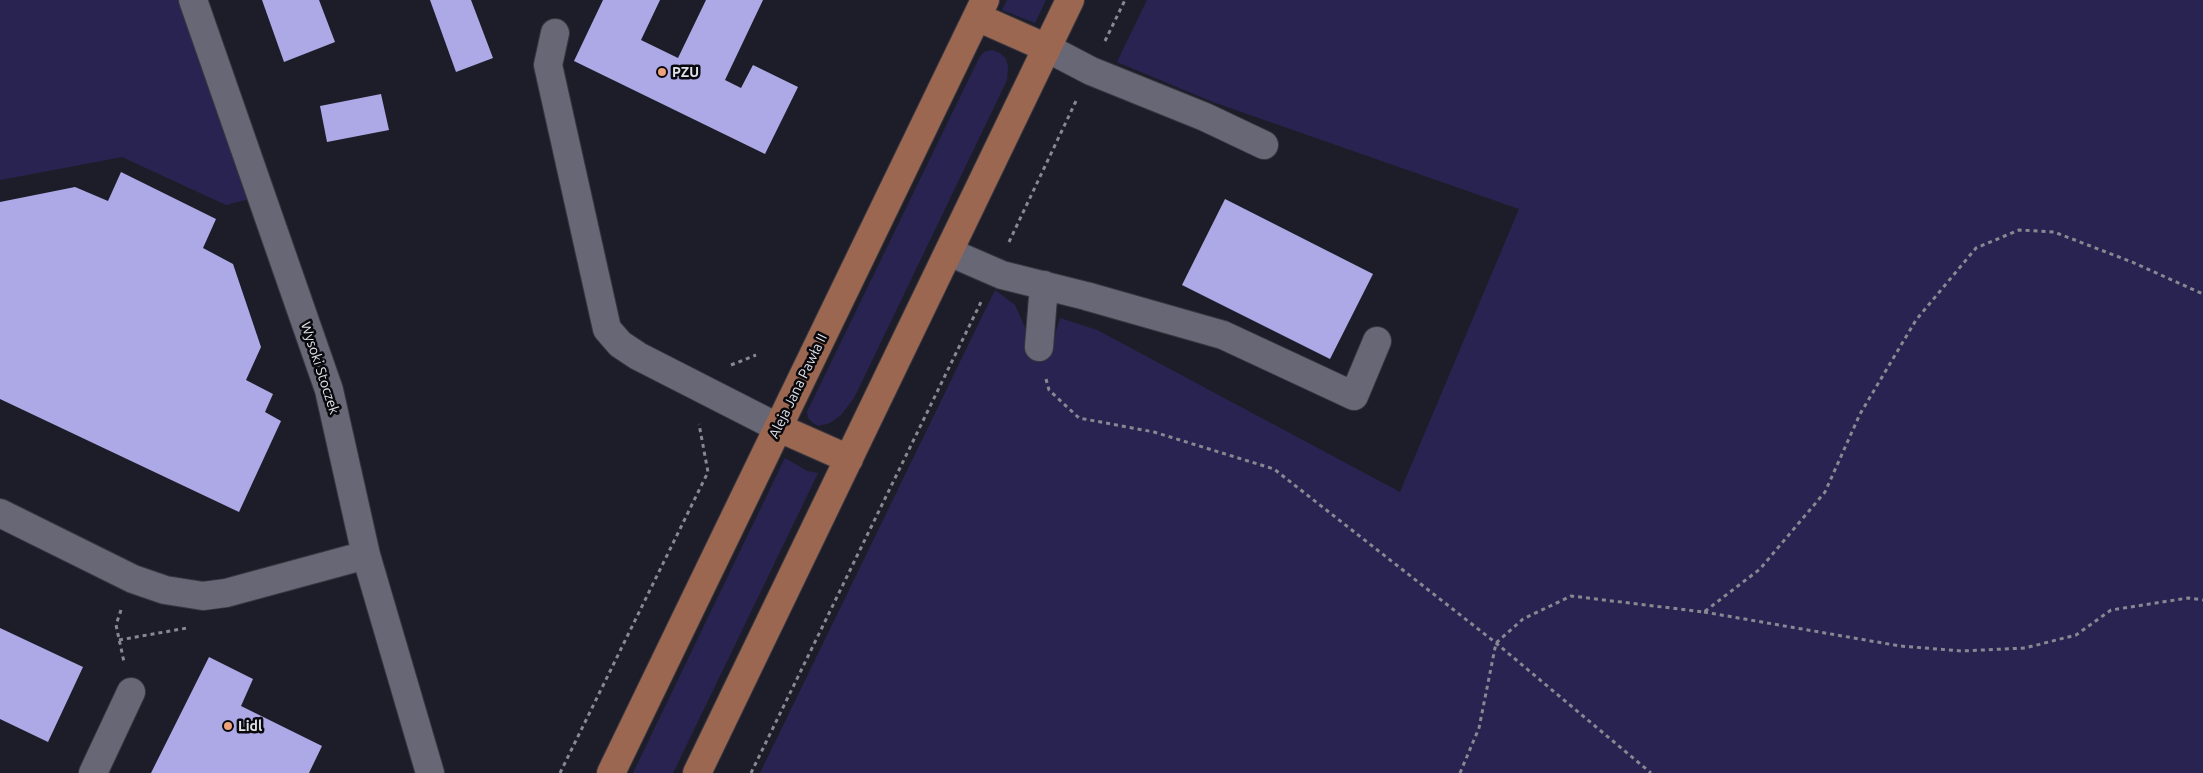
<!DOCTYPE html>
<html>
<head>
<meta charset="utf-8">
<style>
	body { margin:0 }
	canvas { display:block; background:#1d1d29 }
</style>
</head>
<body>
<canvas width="2203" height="773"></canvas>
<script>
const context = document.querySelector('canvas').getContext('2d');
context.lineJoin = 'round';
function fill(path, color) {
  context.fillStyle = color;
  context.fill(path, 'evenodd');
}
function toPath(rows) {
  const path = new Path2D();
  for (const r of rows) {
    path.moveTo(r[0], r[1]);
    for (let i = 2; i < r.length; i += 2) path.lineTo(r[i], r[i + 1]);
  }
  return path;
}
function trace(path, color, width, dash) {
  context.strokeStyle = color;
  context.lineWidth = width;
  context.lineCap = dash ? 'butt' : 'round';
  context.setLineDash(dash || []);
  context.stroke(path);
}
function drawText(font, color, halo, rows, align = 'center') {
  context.font = font + ' Ubuntu,sans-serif';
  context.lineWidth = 5;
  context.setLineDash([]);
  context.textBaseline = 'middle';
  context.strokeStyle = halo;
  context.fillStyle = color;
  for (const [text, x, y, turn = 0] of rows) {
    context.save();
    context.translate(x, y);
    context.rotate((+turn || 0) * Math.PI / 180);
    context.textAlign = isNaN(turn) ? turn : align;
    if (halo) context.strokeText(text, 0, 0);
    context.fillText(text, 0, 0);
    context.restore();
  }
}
fill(toPath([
	[0,0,189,0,253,198,226,205,122,157,0,180],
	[1007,0,1046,0,1035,23,1002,10],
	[1147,0,2203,0,2203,773,760,773,995,290,1015,305,1026,330,1029,346,1051,349,1060,318,1097,330,1400,492,1519,209,1213,102,1117,62],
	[992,50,1000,53,1006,59,1008,67,1007,80,854,398,841,415,830,423,818,426,813,423,808,418,807,412,979,58,984,52],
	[785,458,807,471,818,473,673,773,633,773]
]), '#292352');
fill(toPath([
	[262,0,319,0,335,42,284,62],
	[430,0,471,0,493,58,456,72],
	[603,0,660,0,641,40,678,58,706,0,763,0,725,80,741,88,753,65,798,87,765,154,574,61],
	[381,94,389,130,327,142,320,106],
	[121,172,216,219,203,248,233,264,261,347,246,380,273,394,265,412,281,421,239,512,0,399,0,202,75,187,108,201],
	[1225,199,1373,274,1330,359,1182,285],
	[0,628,83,667,48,742,0,719],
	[209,657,253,679,241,706,322,746,309,773,151,773]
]), '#aca9e6');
const minor = toPath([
	[193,0,329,390,366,555,430,773],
	[555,33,548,65,607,329,620,344,638,356,779,428],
	[1047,48,1091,71,1205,117,1264,145],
	[949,252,1002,275,1086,296,1223,335,1354,396,1377,341],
	[1039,347,1044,285],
	[0,513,133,579,165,590,203,596,226,593,366,555],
	[93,773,131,692]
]);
const major = toPath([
	[977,17,1047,48],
	[779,428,849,459],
	[611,773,985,0],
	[697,773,1070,0]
]);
trace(minor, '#383741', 30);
trace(major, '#383741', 30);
trace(toPath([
	[1105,41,1125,0],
	[1009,242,1076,101],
	[731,365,756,355],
	[1046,379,1049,390,1079,418,1154,432,1274,469,1496,643,1651,773],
	[121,610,116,625,124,662],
	[1704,612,1900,646,1962,651,2025,648,2076,635,2111,610,2188,598,2203,600],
	[119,640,187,628],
	[560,773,708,472,699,424],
	[751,773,981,302],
	[1460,773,1479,728,1496,643,1523,619,1571,596,1704,612,1760,569,1825,492,1860,414,1916,320,1976,248,2019,230,2054,232,2132,262,2203,294]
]), '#888892', 3, [4, 4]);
trace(minor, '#686776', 28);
trace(major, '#9c6750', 28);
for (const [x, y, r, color] of [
	[662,72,5,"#f0a27a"],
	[228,726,5,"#f0a27a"]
]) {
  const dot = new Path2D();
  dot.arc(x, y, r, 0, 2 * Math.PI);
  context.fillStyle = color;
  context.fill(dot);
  trace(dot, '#08080d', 2);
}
drawText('bold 14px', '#e2e2ea', '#08080d', [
	["PZU",672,72],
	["Lidl",238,726]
], 'left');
drawText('14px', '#e2e2ea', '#08080d', [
	["Wysoki Stoczek",320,368,72],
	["Aleja Jana Pawła II",798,386,-64]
]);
</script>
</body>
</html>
